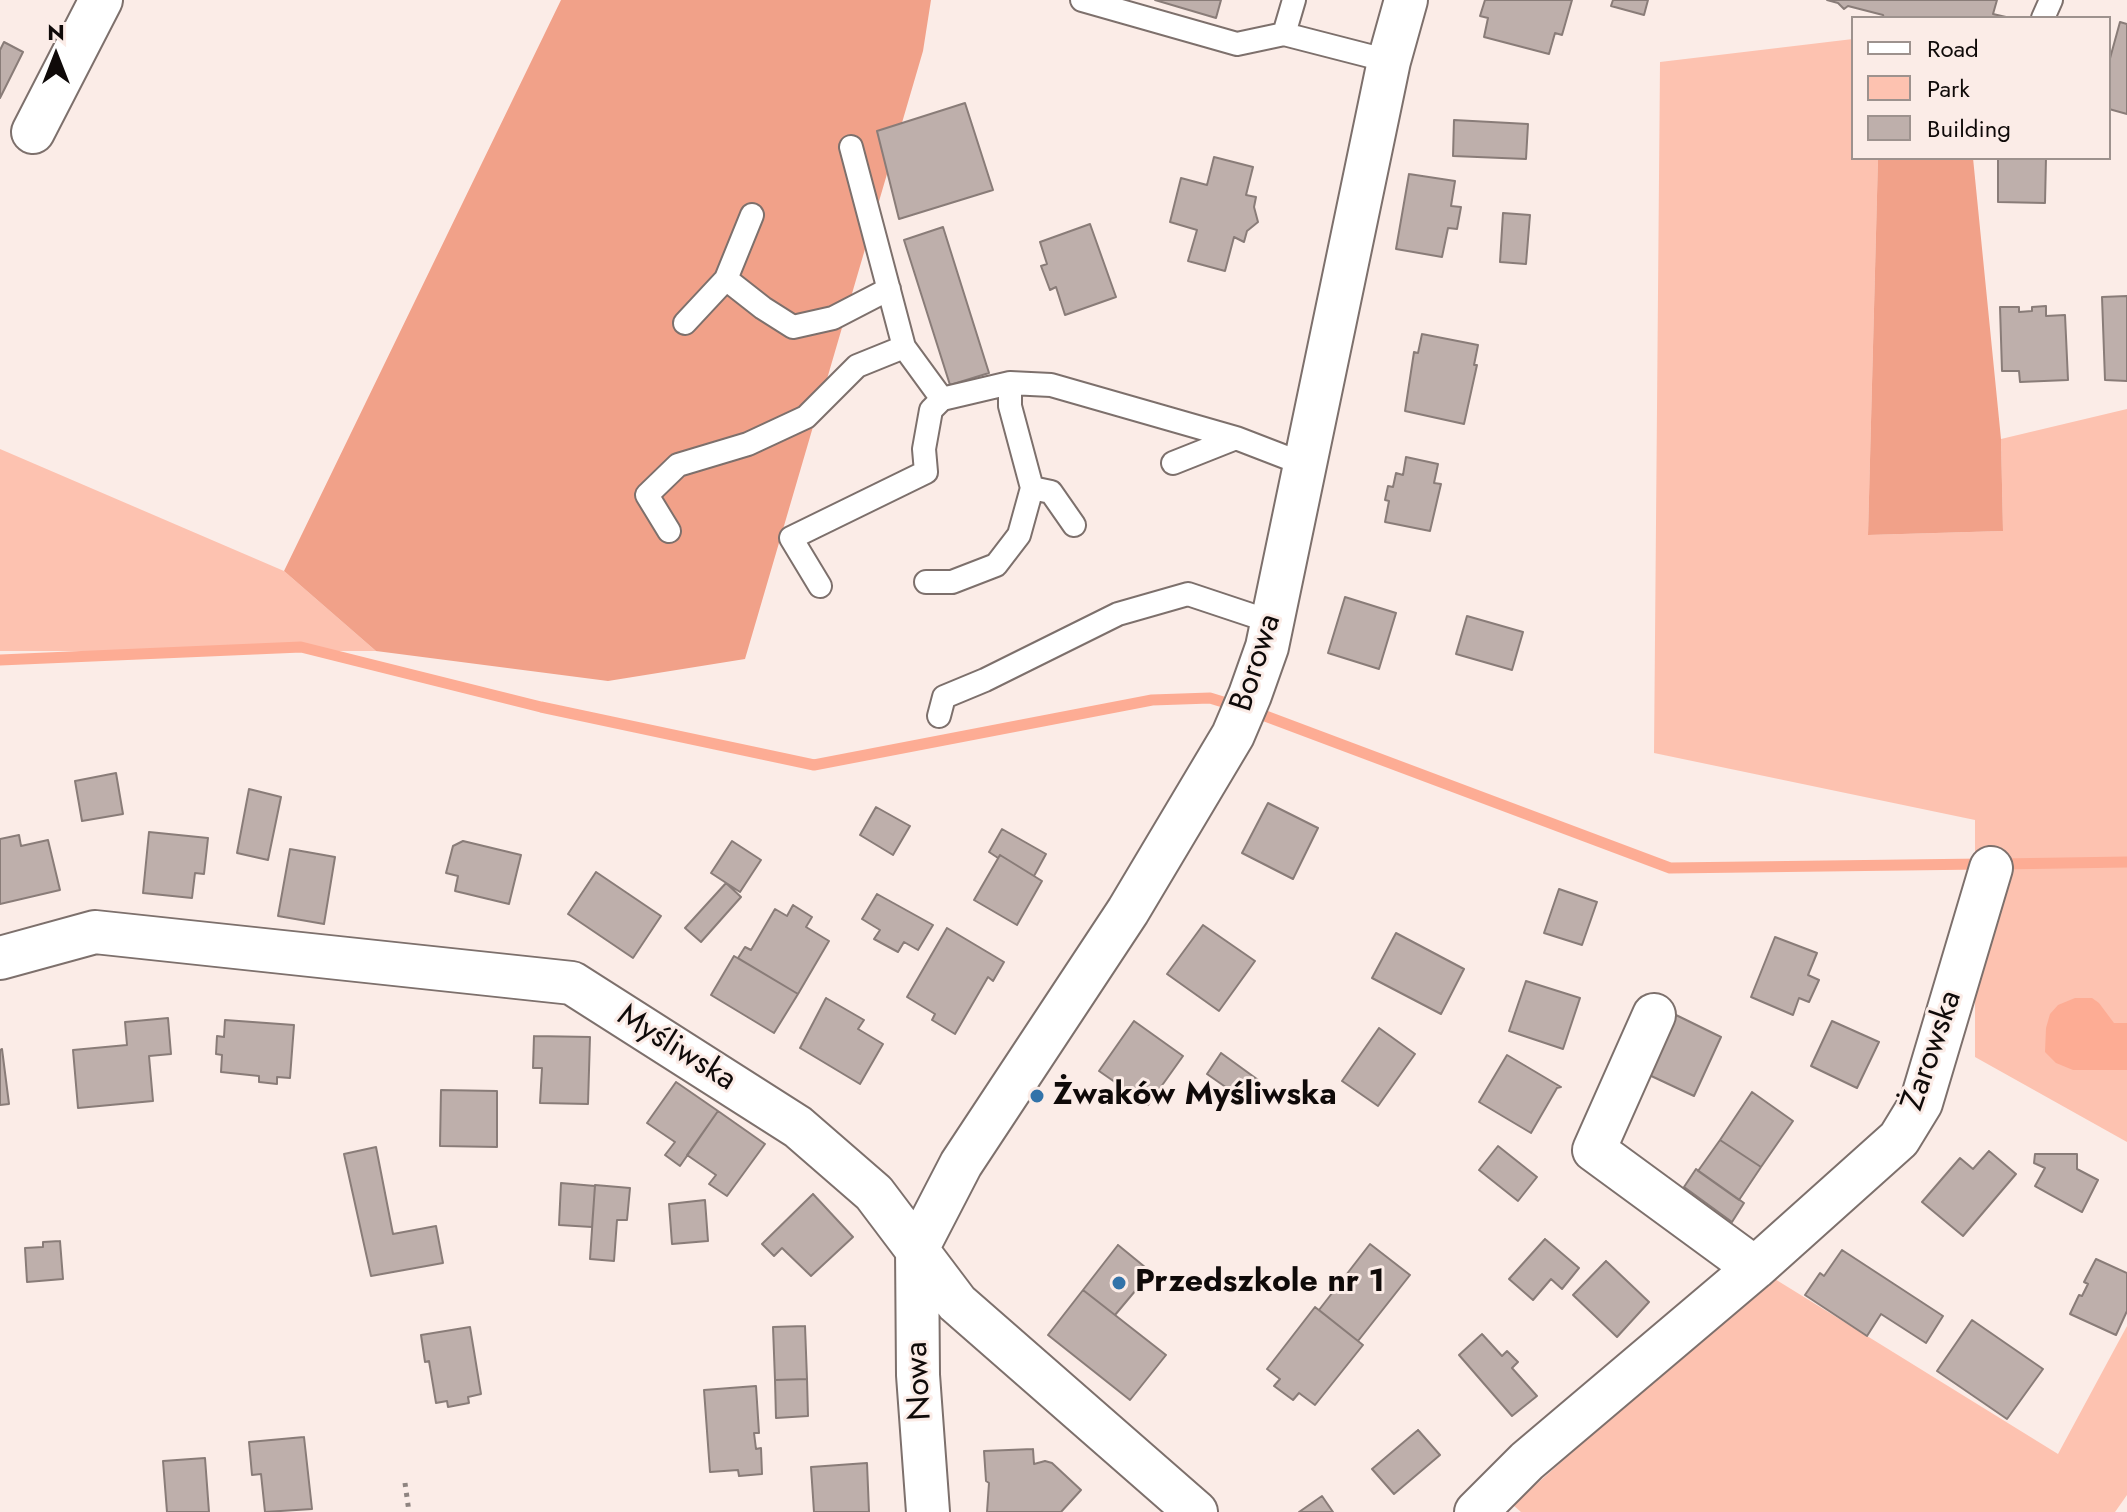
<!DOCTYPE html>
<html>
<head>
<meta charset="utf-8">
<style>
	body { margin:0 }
	#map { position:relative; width:2127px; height:1512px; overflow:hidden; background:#fbece7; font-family:Jost,sans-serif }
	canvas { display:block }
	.legend { position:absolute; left:1851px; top:16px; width:260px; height:144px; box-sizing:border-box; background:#fbece7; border:2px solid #9d928e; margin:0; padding:10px 14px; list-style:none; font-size:24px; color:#0f0a09 }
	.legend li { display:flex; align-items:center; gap:16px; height:40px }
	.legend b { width:40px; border:2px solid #9d928e }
	.north { position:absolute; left:16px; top:16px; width:80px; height:80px; -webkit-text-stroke:6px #fbece7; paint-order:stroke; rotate:0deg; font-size:22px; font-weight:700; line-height:32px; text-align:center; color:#0f0a09 }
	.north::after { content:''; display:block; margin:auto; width:28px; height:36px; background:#0f0a09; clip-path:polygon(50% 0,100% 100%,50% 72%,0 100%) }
</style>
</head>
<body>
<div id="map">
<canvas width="2127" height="1512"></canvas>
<ul class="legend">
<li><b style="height:10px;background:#fff"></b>Road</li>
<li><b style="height:22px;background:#fdc2b0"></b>Park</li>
<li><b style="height:22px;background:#beafab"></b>Building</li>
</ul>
<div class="north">N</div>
</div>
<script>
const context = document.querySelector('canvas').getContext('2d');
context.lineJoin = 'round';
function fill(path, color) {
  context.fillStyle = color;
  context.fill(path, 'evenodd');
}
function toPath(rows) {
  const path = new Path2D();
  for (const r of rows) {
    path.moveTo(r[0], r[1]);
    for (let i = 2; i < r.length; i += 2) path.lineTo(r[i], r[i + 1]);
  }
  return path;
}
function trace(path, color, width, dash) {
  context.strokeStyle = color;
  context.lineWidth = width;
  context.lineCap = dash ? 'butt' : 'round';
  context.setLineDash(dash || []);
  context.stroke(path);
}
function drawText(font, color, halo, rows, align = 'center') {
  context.font = font + ' Jost,sans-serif';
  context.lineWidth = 6;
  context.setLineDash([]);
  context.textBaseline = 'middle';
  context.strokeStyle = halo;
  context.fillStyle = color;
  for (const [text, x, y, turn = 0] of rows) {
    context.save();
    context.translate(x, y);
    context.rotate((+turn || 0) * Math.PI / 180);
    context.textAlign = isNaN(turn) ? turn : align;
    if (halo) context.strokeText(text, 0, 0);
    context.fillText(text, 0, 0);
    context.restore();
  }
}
fill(toPath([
	[1853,39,1853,158,1878,158,1868,535,2003,531,2001,439,2127,409,2127,1142,1975,1057,1975,820,1654,753,1660,62],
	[0,449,284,571,376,651,0,651],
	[1770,1276,2058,1454,2127,1326,2127,1495,2115,1512,1521,1512,1513,1505]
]), '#fdc2b0');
fill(toPath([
	[561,0,931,0,923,51,745,659,608,681,376,651,284,571],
	[1878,158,1973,158,2001,439,2003,531,1868,535]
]), '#f1a189');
fill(toPath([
	[2075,998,2092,998,2099,1003,2114,1023,2127,1023,2127,1070,2073,1070,2056,1063,2045,1052,2046,1028,2050,1014,2058,1005]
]), '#fdac94');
trace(toPath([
	[0,660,301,647,541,707,814,765,1152,700,1210,698,1236,706],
	[1252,711,1670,868,1982,864],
	[2000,864,2127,862]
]), '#fdac94', 11);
const building = toPath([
	[1155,0,1221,0,1216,18,1155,0],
	[1485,0,1572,0,1562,35,1555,33,1549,54,1484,37,1488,18,1480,16,1485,0],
	[1613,0,1648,0,1644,15,1611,6,1613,0],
	[1827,0,1997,0,1993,14,2006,17,1884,18,1883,15,1848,6,1844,9,1838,3,1827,0],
	[2120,22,2127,24,2127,114,2109,109,2109,62,2120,22],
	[4,42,23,52,0,98,0,50,4,42],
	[965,103,993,190,899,219,877,131,965,103],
	[1454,120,1528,124,1526,159,1453,156,1454,120],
	[1214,157,1253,167,1246,195,1256,197,1254,207,1258,222,1247,231,1244,242,1234,237,1225,271,1188,261,1197,230,1170,222,1181,178,1207,185,1214,157],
	[1998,158,2046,158,2045,203,1998,202,1998,158],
	[1409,174,1455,181,1451,206,1461,207,1457,229,1448,228,1442,257,1396,249,1409,174],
	[1503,213,1530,215,1526,264,1500,262,1503,213],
	[1090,224,1116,297,1065,315,1056,287,1050,290,1041,266,1047,264,1040,242,1090,224],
	[943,227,989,373,950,385,904,240,943,227],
	[2127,296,2127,381,2105,380,2102,297,2127,296],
	[2046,306,2046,316,2065,315,2068,380,2020,382,2019,371,2002,371,2000,307,2019,307,2019,312,2032,311,2032,307,2046,306],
	[1422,334,1478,345,1474,365,1477,365,1464,424,1405,411,1414,352,1418,353,1422,334],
	[1406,457,1438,464,1434,483,1441,484,1430,531,1385,522,1389,501,1385,500,1388,486,1393,487,1396,473,1403,475,1406,457],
	[1345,597,1396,613,1379,669,1328,653,1345,597],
	[1467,616,1523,632,1512,670,1456,654,1467,616],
	[116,773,123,814,82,821,75,781,116,773],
	[249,789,281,797,268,860,237,853,249,789],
	[1268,803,1318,828,1293,879,1242,853,1268,803],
	[876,807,910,826,893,855,860,835,876,807],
	[1002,829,1046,854,1034,876,1000,855,998,858,989,852,1002,829],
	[149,832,208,838,204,874,195,873,192,898,143,893,149,832],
	[19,835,21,846,48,840,60,890,0,904,0,839,19,835],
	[463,841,521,855,509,904,455,891,458,876,446,873,453,846,463,841],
	[732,841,761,860,740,892,711,873,732,841],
	[290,849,335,857,324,924,278,916,290,849],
	[1000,855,1042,881,1017,925,974,900,1000,855],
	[596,872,661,916,633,958,568,914,596,872],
	[726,883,741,897,701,942,685,928,726,883],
	[1559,889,1597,902,1582,945,1544,933,1559,889],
	[877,894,933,925,918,950,904,942,898,952,874,939,880,930,862,919,877,894],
	[793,905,812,917,806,927,829,941,798,994,738,958,745,947,751,950,775,909,787,916,793,905],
	[1203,925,1255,961,1219,1011,1167,974,1203,925],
	[947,928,1004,962,993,981,988,977,955,1034,932,1020,935,1014,907,997,947,928],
	[1396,933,1464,969,1441,1014,1372,978,1396,933],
	[1775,937,1817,953,1808,975,1819,980,1809,1002,1799,998,1793,1015,1751,997,1775,937],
	[734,956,798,994,774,1033,711,995,734,956],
	[1526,981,1580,998,1563,1049,1509,1031,1526,981],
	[826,998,864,1020,858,1029,883,1044,860,1084,800,1048,826,998],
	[1676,1015,1721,1037,1694,1096,1647,1074,1676,1015],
	[168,1018,171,1054,149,1056,153,1101,78,1108,73,1050,127,1045,125,1022,168,1018],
	[225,1020,294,1025,290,1078,277,1077,277,1084,259,1082,259,1076,221,1072,222,1055,216,1054,217,1036,224,1037,225,1020],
	[1134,1021,1183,1056,1148,1105,1099,1071,1134,1021],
	[1832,1021,1879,1042,1857,1088,1811,1066,1832,1021],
	[1379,1028,1415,1054,1378,1106,1342,1081,1379,1028],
	[534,1036,590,1037,588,1104,540,1103,542,1068,533,1068,534,1036],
	[2,1049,9,1104,0,1105,0,1050,2,1049],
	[1221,1053,1261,1082,1247,1102,1207,1074,1221,1053],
	[1507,1055,1561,1087,1557,1088,1531,1133,1479,1102,1507,1055],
	[676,1082,718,1111,680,1166,665,1155,675,1142,647,1123,676,1082],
	[441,1090,497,1091,497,1147,440,1146,441,1090],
	[1752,1092,1793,1121,1761,1167,1720,1140,1752,1092],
	[718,1111,765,1144,727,1196,709,1184,716,1175,687,1155,718,1111],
	[1720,1140,1761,1167,1739,1200,1698,1171,1720,1140],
	[1498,1146,1537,1177,1518,1201,1479,1170,1498,1146],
	[376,1147,393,1234,436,1226,443,1263,371,1276,344,1154,376,1147],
	[1989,1151,2016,1174,1963,1236,1922,1202,1960,1158,1973,1169,1989,1151],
	[2035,1154,2077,1154,2077,1169,2098,1180,2082,1212,2035,1186,2045,1168,2034,1163,2035,1154],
	[1696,1169,1744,1203,1732,1222,1684,1187,1696,1169],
	[561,1183,595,1186,592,1227,559,1225,561,1183],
	[595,1185,630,1188,627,1220,617,1220,614,1261,590,1259,595,1185],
	[813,1194,853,1237,811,1276,782,1248,774,1256,762,1244,813,1194],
	[705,1200,708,1241,672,1244,669,1204,705,1200],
	[1545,1239,1579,1268,1562,1289,1551,1279,1533,1300,1509,1279,1545,1239],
	[60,1241,63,1279,27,1282,25,1248,43,1247,43,1242,60,1241],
	[1370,1244,1410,1275,1358,1341,1319,1310,1370,1244],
	[1118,1245,1151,1272,1115,1315,1083,1290,1118,1245],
	[1842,1250,1943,1316,1926,1343,1881,1314,1867,1336,1805,1295,1820,1273,1824,1276,1842,1250],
	[2096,1259,2127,1273,2127,1311,2116,1335,2070,1314,2079,1295,2082,1296,2088,1284,2084,1282,2096,1259],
	[1606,1261,1649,1302,1617,1337,1573,1295,1606,1261],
	[1083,1290,1166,1355,1130,1400,1048,1335,1083,1290],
	[1315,1307,1363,1345,1315,1405,1299,1393,1293,1400,1274,1386,1280,1379,1267,1369,1315,1307],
	[1972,1320,2043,1369,2007,1419,1937,1371,1972,1320],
	[805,1326,807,1379,775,1380,773,1327,805,1326],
	[470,1327,481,1394,468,1397,469,1403,448,1407,447,1401,436,1403,429,1361,425,1362,421,1335,470,1327],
	[1482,1334,1502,1356,1507,1351,1518,1362,1512,1368,1537,1396,1512,1416,1459,1355,1482,1334],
	[807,1379,808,1416,776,1418,775,1380,807,1379],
	[756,1386,759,1433,754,1433,756,1449,761,1448,762,1474,739,1476,738,1470,710,1472,704,1390,756,1386],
	[1418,1430,1440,1455,1394,1494,1372,1469,1418,1430],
	[304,1437,312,1509,265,1512,261,1474,252,1475,249,1442,304,1437],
	[1033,1449,1034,1464,1045,1461,1052,1463,1081,1490,1061,1512,987,1512,989,1483,986,1481,984,1451,1033,1449],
	[205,1458,209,1512,167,1512,163,1461,205,1458],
	[867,1463,869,1512,814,1512,811,1467,867,1463],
	[1322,1496,1333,1512,1299,1512,1322,1496]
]);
fill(building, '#beafab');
trace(building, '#897c78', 2);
const lane = toPath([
	[1082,0,1237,44,1284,34],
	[1294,0,1284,34,1389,61],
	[2043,18,2051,0],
	[851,147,904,347,942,399,1010,383,1051,385,1236,438,1306,465],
	[752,215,726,279,763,308,793,327,833,318,889,289],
	[685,323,726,279],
	[1173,463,1236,438],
	[1032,488,1051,492,1074,525],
	[669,531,647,495,678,465,748,444,806,417,857,366,904,347],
	[926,582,952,582,996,565,1019,535,1032,488,1010,406,1010,383],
	[820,586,791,538,926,472,924,449,931,410,942,399],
	[939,716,944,697,985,680,1118,614,1188,594,1272,622]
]);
const street = toPath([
	[33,132,101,0],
	[0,958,95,932,572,983,798,1127,874,1193,957,1303,1196,1512],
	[1654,1015,1594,1150,1755,1268],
	[928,1512,918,1375,917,1249,961,1164,1128,911,1233,735,1250,695,1267,647,1389,61,1406,0],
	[1476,1512,1527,1461,1755,1268,1899,1139,1921,1103,1991,868]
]);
trace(lane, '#7d706c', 26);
trace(street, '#7d706c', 46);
trace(toPath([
	[405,1483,409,1512]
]), '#8e8480', 5, [4, 6]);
trace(lane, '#fff', 22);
trace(street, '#fff', 42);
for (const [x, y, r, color] of [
	[1037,1096,8,"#3273a9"],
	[1119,1283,8,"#3273a9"]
]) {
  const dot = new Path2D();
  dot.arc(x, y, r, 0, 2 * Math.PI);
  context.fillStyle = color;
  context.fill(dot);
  trace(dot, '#fbece7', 3);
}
drawText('32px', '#0f0a09', '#fbece7', [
	["Borowa",1257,663,-72],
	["Myśliwska",676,1049,32],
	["Żarowska",1933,1051,-71],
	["Nowa",920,1381,-93]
]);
drawText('bold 32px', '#0f0a09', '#fbece7', [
	["Żwaków Myśliwska",1053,1096],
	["Przedszkole nr 1",1135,1283]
], 'left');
</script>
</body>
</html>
